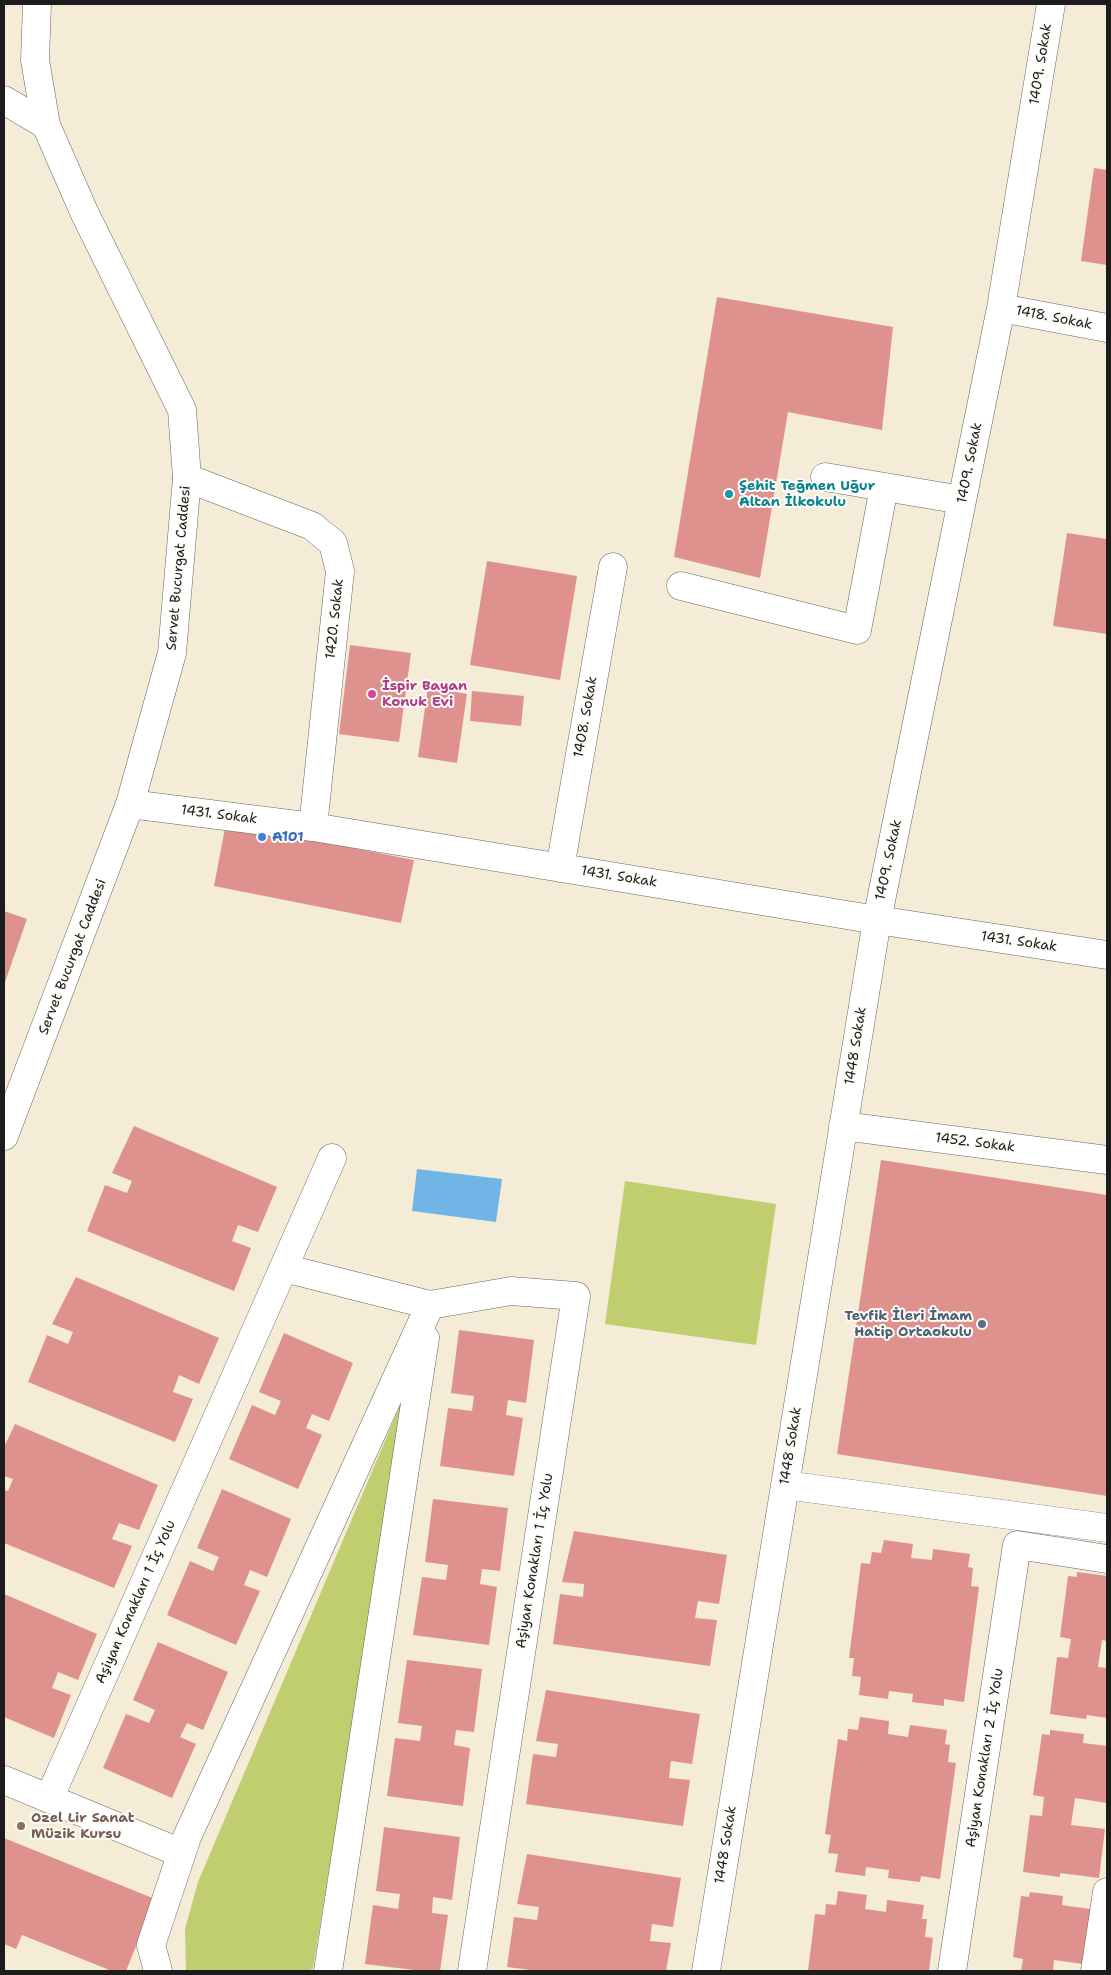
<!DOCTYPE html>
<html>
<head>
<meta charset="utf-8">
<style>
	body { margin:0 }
	#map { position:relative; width:1111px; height:1975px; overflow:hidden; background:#f4ecd7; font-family:"Shantell Sans",sans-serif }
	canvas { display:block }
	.frame { position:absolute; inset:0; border:5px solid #1c1c1c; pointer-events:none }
</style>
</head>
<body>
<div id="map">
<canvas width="1111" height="1975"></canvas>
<div class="frame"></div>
</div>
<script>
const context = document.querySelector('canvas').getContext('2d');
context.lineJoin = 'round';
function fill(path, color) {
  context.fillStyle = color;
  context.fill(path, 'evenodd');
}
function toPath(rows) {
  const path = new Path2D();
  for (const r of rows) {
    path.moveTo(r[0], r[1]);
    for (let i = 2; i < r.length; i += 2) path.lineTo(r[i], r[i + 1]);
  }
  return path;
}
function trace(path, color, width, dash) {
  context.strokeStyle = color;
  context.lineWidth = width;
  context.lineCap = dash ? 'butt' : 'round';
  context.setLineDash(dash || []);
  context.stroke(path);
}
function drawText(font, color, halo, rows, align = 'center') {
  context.font = font + ' "Shantell Sans",sans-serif';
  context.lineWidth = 4;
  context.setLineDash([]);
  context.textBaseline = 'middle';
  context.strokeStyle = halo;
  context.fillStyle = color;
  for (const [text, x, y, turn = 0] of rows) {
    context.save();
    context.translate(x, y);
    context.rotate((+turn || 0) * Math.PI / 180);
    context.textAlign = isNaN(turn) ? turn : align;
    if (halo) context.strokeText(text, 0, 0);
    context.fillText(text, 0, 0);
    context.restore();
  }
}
fill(toPath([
	[625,1181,776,1204,756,1345,605,1324],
	[407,1389,313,1968,309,1971,186,1971,185,1929,198,1882]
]), '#c0ce6f');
fill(toPath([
	[417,1169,502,1179,496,1222,412,1211]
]), '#70b5e6');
fill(toPath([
	[1094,168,1107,170,1107,265,1081,261],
	[717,297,893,327,882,430,788,412,760,578,674,557],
	[1067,533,1107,539,1107,634,1053,626],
	[487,561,577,576,560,680,470,665],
	[350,645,411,653,399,742,339,734],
	[428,687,467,694,457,763,418,757],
	[472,691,524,696,521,726,470,721],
	[226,823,414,860,401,923,214,886],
	[4,911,27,919,4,985],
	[134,1126,277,1187,258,1232,238,1225,232,1241,251,1248,234,1291,87,1231,105,1185,127,1193,132,1181,112,1173],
	[881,1160,1107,1195,1107,1496,837,1454],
	[76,1277,219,1338,199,1384,179,1375,173,1392,193,1399,175,1442,28,1382,47,1335,68,1344,73,1332,52,1324],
	[459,1330,534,1340,526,1403,508,1400,506,1415,523,1418,514,1476,440,1466,448,1408,472,1411,474,1396,451,1393],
	[284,1333,353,1363,329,1421,312,1414,306,1428,322,1435,298,1489,229,1459,252,1405,275,1415,281,1401,259,1392],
	[15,1424,158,1485,139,1530,119,1523,112,1539,132,1546,114,1588,4,1543,4,1490,8,1491,13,1479,4,1476,4,1447],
	[222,1489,291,1519,267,1577,250,1570,244,1585,260,1591,236,1645,167,1615,190,1561,213,1571,219,1557,197,1548],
	[433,1499,508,1508,500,1571,482,1569,480,1584,497,1587,489,1645,413,1635,422,1577,446,1580,448,1565,425,1562],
	[574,1531,727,1555,719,1604,698,1601,695,1618,717,1620,710,1666,553,1644,560,1594,583,1597,584,1584,562,1582],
	[884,1540,913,1544,911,1558,932,1560,933,1549,970,1554,968,1567,973,1568,971,1586,979,1587,964,1702,944,1699,944,1706,912,1702,913,1694,889,1691,888,1699,859,1695,861,1677,852,1676,854,1658,849,1658,861,1563,870,1564,872,1552,881,1553],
	[1077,1572,1107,1576,1107,1641,1102,1640,1098,1667,1107,1668,1107,1718,1087,1715,1086,1719,1050,1714,1057,1657,1068,1658,1071,1639,1060,1637,1068,1576,1077,1577],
	[4,1594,97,1634,78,1680,58,1672,52,1688,71,1695,54,1738,4,1717],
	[158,1642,228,1672,203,1730,187,1723,180,1737,196,1744,172,1798,103,1768,126,1714,149,1723,155,1710,133,1700],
	[407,1660,482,1669,474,1732,456,1730,454,1745,470,1748,463,1806,387,1796,395,1738,420,1741,422,1726,398,1723],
	[546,1690,700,1714,692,1764,671,1761,669,1778,690,1780,683,1826,526,1804,533,1754,556,1757,558,1744,536,1741],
	[860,1717,889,1721,888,1734,908,1737,910,1725,947,1730,945,1744,950,1745,948,1762,956,1763,940,1879,921,1876,920,1882,888,1878,889,1870,866,1867,865,1876,835,1872,838,1854,828,1853,831,1835,825,1834,838,1739,847,1741,848,1729,858,1730],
	[1050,1730,1084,1734,1083,1743,1107,1746,1107,1803,1075,1798,1071,1825,1105,1829,1099,1878,1060,1873,1060,1877,1023,1872,1030,1815,1042,1816,1044,1797,1033,1795,1042,1734,1050,1735],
	[384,1827,460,1837,452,1900,433,1897,432,1913,448,1915,440,1971,422,1971,365,1964,373,1905,398,1909,400,1894,376,1891],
	[4,1838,155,1899,126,1971,112,1971,22,1935,16,1949,4,1944],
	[527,1854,681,1878,673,1927,652,1924,650,1941,671,1943,666,1971,539,1971,507,1967,514,1917,537,1920,539,1907,517,1904],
	[838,1891,867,1895,865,1909,886,1912,887,1900,924,1905,922,1919,927,1919,925,1937,933,1938,929,1971,808,1971,815,1914,825,1915,826,1904,836,1905],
	[1030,1892,1063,1896,1062,1905,1097,1910,1090,1965,1054,1960,1053,1971,1021,1971,1023,1959,1013,1957,1021,1896,1029,1897]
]), '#df928d');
const minor = toPath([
	[4,100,46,125],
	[1001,308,1107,328],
	[825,477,962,500],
	[187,478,312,526,333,543,340,571,313,827],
	[681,586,857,630,884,487],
	[130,804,313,827,877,920,1107,955],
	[560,868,613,567],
	[843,1126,1107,1160],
	[284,1268,430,1305,511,1291,576,1296,472,1971],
	[785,1485,1107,1528],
	[4,1780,181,1853],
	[49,1799,332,1158],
	[158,1971,151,1945,187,1837,430,1305],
	[328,1971,425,1338],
	[706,1971,877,920,1001,308,1051,4],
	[952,1971,1017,1545,1107,1559],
	[1095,1971,1107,1892]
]);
const major = toPath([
	[4,1136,130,804,172,653,187,478,182,410,85,214,46,125,35,60,37,4]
]);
trace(minor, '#68655d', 29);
trace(major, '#68655d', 29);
trace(minor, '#fff', 28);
trace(major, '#fff', 28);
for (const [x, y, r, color] of [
	[729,494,5,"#0f9aa8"],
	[372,694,5,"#d1479c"],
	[262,837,5,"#3f7fe0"],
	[982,1324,5,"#5c6f8a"],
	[21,1826,5,"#8d6e63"]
]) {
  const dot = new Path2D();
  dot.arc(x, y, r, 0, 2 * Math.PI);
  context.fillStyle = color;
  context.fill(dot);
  trace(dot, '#fdfcf7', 2);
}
drawText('14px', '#1c1c1c', '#fdfcf7', [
	["1409. Sokak",1041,64,-81],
	["1418. Sokak",1054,318,11],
	["1409. Sokak",970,463,-79],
	["Servet Bucurgat Caddesi",179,568,-85],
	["1420. Sokak",335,619,-84],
	["1408. Sokak",586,717,-80],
	["1431. Sokak",219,815,7],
	["1409. Sokak",889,860,-78],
	["1431. Sokak",619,877,9],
	["1431. Sokak",1019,942,8],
	["Servet Bucurgat Caddesi",73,957,-69],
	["1448 Sokak",856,1046,-81],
	["1452. Sokak",975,1143,7],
	["1448 Sokak",791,1446,-81],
	["Aşiyan Konakları 1 İç Yolu",535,1561,-81],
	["Aşiyan Konakları 1 İç Yolu",136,1602,-66],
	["Aşiyan Konakları 2 İç Yolu",985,1758,-81],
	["1448 Sokak",726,1845,-81]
]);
drawText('bold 14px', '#0d838f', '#fdfcf7', [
	["Şehit Teğmen Uğur",739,486],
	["Altan İlkokulu",739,502]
], 'left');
drawText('bold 14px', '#b23c85', '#fdfcf7', [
	["İspir Bayan",382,686],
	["Konuk Evi",382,702]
], 'left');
drawText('bold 14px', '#366cbe', '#fdfcf7', [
	["A101",272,837]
], 'left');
drawText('bold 14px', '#4e5e75', '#fdfcf7', [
	["Tevfik İleri İmam",972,1316],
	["Hatip Ortaokulu",972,1332]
], 'right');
drawText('bold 14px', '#785e54', '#fdfcf7', [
	["Ozel Lir Sanat",31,1818],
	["Müzik Kursu",31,1834]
], 'left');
</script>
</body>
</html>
